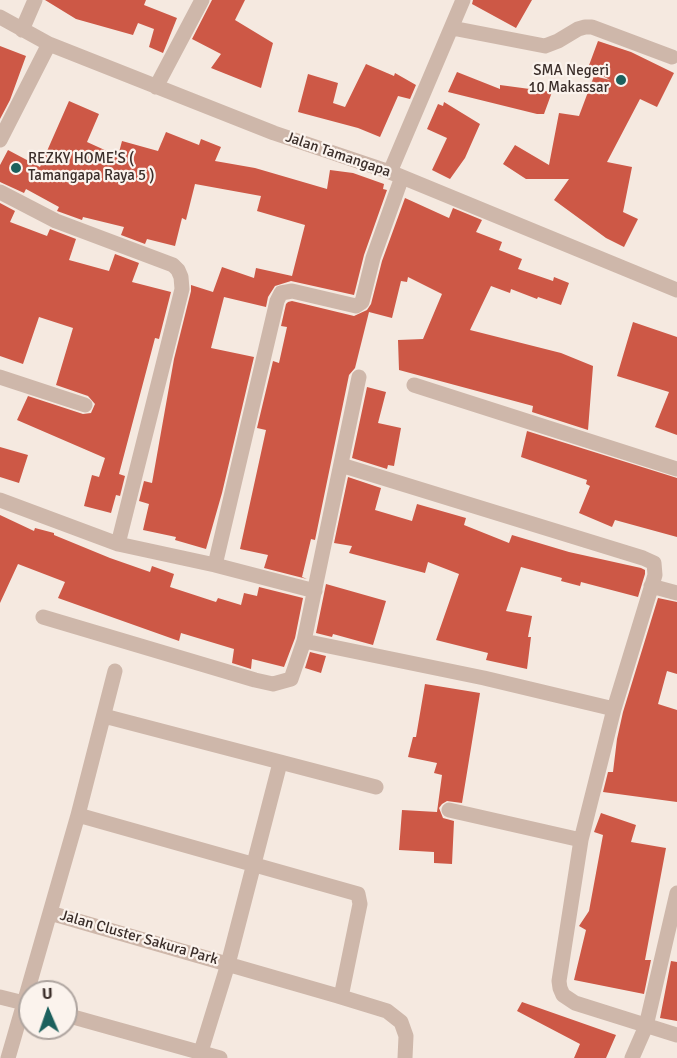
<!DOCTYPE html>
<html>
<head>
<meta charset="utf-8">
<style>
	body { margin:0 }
	#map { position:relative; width:677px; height:1058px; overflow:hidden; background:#f5e9e0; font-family:Signika,sans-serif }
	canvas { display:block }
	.north { position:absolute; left:18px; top:980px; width:60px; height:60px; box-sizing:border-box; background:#fbf3ed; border:2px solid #aea49f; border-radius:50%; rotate:358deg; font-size:16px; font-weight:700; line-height:24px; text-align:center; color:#3b2e2a }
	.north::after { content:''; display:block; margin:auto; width:21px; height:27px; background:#1c605d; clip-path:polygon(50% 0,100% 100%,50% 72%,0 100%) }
</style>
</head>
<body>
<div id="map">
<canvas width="677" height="1058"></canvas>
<div class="north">U</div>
</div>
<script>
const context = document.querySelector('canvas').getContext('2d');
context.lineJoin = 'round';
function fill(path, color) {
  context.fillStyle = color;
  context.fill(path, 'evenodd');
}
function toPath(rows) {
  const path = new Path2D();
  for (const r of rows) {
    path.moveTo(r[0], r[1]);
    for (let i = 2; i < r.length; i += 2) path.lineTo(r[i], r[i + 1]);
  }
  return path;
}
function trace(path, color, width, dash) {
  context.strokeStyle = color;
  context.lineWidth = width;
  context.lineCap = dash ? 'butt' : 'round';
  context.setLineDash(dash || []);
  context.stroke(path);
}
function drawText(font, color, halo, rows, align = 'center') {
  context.font = font + ' Signika,sans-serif';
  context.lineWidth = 4.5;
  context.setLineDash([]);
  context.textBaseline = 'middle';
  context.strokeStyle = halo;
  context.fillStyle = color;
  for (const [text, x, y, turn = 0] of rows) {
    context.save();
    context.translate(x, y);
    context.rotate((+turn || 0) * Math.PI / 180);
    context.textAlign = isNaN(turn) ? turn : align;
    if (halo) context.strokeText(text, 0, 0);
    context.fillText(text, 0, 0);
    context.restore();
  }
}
fill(toPath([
	[45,0,146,0,144,5,177,18,163,53,149,47,154,29,138,23,133,35,76,19],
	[212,0,245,0,235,20,273,43,261,88,211,68,221,54,192,39],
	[473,0,532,0,516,28,472,4],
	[598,41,631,52,674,73,657,107,640,99,607,162,632,167,623,212,638,219,624,247,606,238,554,200,569,179,526,179,503,164,515,145,549,165,559,113,579,116,594,76,610,80,588,68],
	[0,46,26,56,10,100,0,119],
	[366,64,394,76,395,73,416,85,410,99,398,96,380,137,358,128,298,112,308,74,338,83,333,103,345,107],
	[457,72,500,89,500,85,552,92,544,114,537,114,448,92],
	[69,101,99,114,87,142,118,156,122,141,158,151,166,132,199,145,201,139,221,147,215,161,255,168,327,189,330,170,353,173,384,184,383,189,387,190,364,255,354,295,291,281,275,286,268,297,266,307,224,297,211,348,254,357,222,493,206,549,175,540,176,537,143,530,149,504,139,501,144,481,152,483,174,359,191,291,191,285,213,292,222,267,254,278,256,268,292,276,305,225,257,211,261,196,195,184,186,220,182,218,175,246,147,239,145,244,121,235,124,227,83,217,82,220,57,211,59,207,26,189,24,193,0,182,0,165,8,150,40,167],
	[444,102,480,124,465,158,450,179,432,170,447,138,427,129,438,104,443,106],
	[405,198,449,218,453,208,482,220,476,232,502,242,499,250,522,259,518,269,553,281,554,277,569,283,561,305,538,297,537,299,511,289,510,293,491,286,470,330,561,353,593,366,588,430,532,412,533,406,399,370,398,340,423,339,442,294,408,277,407,282,401,281,392,318,369,312,355,368,349,375,315,540,311,539,302,577,307,579,264,568,268,555,240,549,266,430,257,428,273,361,279,363,287,327,281,326,286,304,288,302,292,301,354,316,367,310,371,304,382,261],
	[0,203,15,211,10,222,47,236,50,229,76,239,69,260,109,271,115,254,139,263,132,282,171,292,159,339,155,338,119,474,125,476,120,496,116,495,111,513,84,506,92,475,99,477,105,458,17,420,28,396,83,414,91,413,95,404,88,396,56,385,73,328,39,317,23,364,0,356],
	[633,322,677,337,677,435,655,427,669,392,617,376],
	[367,387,386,392,378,423,401,428,394,466,388,465,387,469,352,458],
	[527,431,677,478,677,537,615,520,612,527,579,513,590,486,586,484,587,480,521,457],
	[0,447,28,455,19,483,0,477],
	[348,477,381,488,375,510,412,521,417,504,466,518,464,525,509,543,512,535,569,552,641,568,645,570,645,574,638,597,581,582,580,586,561,581,562,578,521,567,506,611,532,616,528,637,531,637,527,669,486,660,488,653,436,640,459,574,428,562,425,573,349,553,352,546,334,543],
	[0,515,34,531,35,528,54,533,54,535,110,558,150,572,152,566,174,574,170,587,216,602,218,598,241,605,244,593,257,596,259,587,303,598,295,638,284,667,252,659,251,669,232,663,234,649,181,633,179,641,58,598,65,582,18,564,0,603],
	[326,584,386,601,373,645,333,634,332,637,316,633],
	[658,598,677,602,677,674,667,671,658,704,677,710,677,802,603,792,608,772,613,772,617,739,623,712],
	[310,652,326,656,321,673,305,668],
	[425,684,480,693,462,803,447,801,442,804,439,808,443,818,454,821,452,864,434,863,434,852,399,850,402,810,437,812,442,775,434,773,437,763,408,757,413,737,416,737],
	[601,813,636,825,631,842,666,848,645,960,651,960,644,994,574,980,586,930,579,926,589,911,603,835,594,832],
	[671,961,677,962,677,1021,660,1018],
	[522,1002,616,1035,606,1058,574,1058,580,1044,517,1011]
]), '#cd5846');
trace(toPath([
	[0,17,49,44,274,133,390,172,677,290],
	[452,28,545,46,558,41,578,29,585,27,592,27,672,57],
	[22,30,35,0],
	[156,87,202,0],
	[0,140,49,44],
	[390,172,463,0],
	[0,192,56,221,173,265,178,270,181,277,182,289,118,544],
	[0,377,85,405],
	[414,385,677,469],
	[0,500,118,544,215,565,315,591],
	[215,565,277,301,281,293,292,291,356,306,362,302,373,258,402,177],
	[651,586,677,593],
	[43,617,255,680,273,684,291,679,304,641,359,377],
	[304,641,484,678,614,709,655,575,654,563,643,558,341,465],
	[614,709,581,840,559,981,560,988,563,995,575,1003,677,1035],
	[104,716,376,787],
	[449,810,581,840],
	[50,913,338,996,342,992,360,904,358,894,78,815],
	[338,996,387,1011,401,1022,406,1036,405,1058],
	[0,997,24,1003,78,815,115,671],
	[66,1015,220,1058],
	[8,1058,24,1003,30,1005],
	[199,1058,228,964,280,763],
	[632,1058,646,1026,677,893]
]), '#ceb7aa', 15);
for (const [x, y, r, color] of [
	[621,80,6,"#1c605d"],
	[16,168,6,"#1c605d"]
]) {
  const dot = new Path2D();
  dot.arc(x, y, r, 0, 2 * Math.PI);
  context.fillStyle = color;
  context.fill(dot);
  trace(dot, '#fbf3ed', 2);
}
drawText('15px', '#3b2e2a', '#fbf3ed', [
	["SMA Negeri",609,71],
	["10 Makassar",609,88],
	["REZKY HOME'S (",28,159,"left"],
	["Tamangapa Raya 5 )",28,176,"left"]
], 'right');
drawText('15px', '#3b2e2a', '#fbf3ed', [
	["Jalan Tamangapa",338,155,19],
	["Jalan Cluster Sakura Park",139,938,16]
]);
</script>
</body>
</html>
